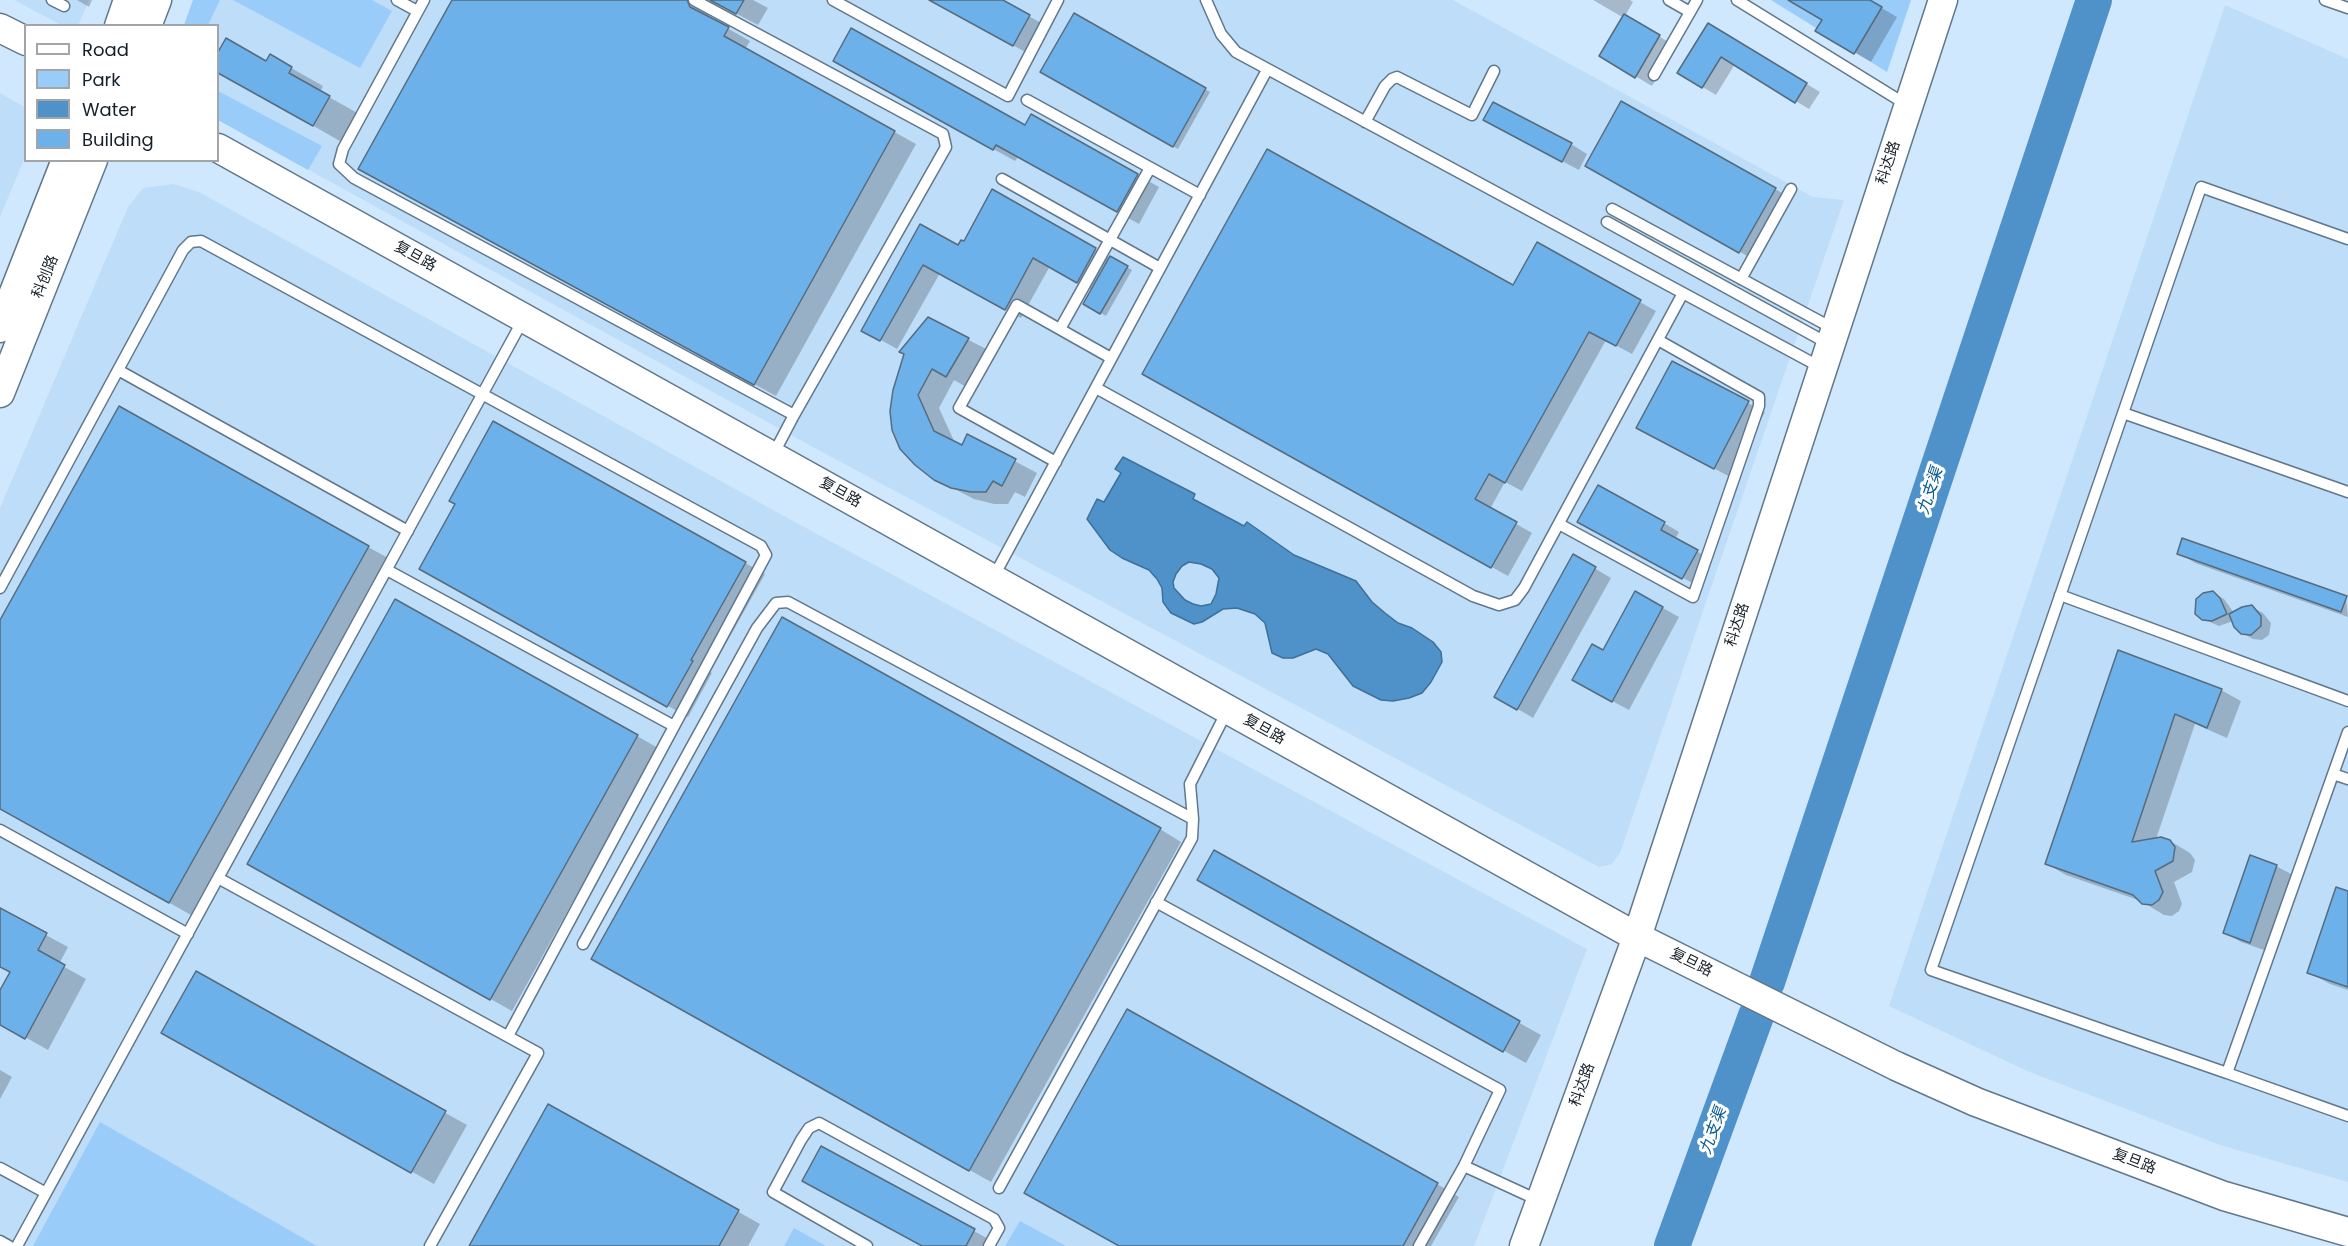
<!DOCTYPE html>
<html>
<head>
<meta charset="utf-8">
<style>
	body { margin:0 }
	#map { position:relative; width:2348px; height:1246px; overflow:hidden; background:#d0e8fe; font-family:Poppins,sans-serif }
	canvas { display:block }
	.legend { position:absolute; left:24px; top:24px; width:195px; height:138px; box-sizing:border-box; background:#fff; border:2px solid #a2a6a9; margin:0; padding:8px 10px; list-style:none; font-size:18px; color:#172028 }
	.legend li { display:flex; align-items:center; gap:12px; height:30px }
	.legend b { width:30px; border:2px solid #a2a6a9 }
</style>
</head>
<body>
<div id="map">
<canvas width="2348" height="1246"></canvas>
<ul class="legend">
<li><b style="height:8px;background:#fff"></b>Road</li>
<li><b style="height:16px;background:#9accf9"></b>Park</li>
<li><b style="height:16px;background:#4f92ca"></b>Water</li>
<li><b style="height:16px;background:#6db1eb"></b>Building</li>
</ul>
</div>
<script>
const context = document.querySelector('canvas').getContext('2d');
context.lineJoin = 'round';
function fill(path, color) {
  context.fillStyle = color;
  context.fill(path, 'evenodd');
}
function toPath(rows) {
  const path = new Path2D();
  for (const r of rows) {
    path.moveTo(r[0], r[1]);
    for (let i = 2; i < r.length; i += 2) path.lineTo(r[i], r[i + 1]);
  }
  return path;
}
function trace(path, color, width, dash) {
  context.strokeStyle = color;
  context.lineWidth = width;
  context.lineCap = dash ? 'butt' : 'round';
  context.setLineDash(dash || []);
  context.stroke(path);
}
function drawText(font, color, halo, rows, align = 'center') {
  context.font = font + ' Poppins,"Noto Sans SC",sans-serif';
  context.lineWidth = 6;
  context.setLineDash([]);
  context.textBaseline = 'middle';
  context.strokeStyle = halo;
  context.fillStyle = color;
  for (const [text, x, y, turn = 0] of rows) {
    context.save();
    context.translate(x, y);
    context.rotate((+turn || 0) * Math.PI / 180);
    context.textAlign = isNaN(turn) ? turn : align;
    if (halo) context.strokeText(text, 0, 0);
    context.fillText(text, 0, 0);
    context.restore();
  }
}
fill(toPath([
	[14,0,89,0,78,26,61,25],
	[193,0,1453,0,1813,197,1844,200,1620,853,1612,864,1599,867,822,452,218,120,218,26,184,26],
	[2225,5,2348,59,2348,1182,2220,1145,2027,1071,1889,1006],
	[0,93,25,107,26,155,0,217],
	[173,184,199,192,793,521,1587,949,1474,1246,0,1246,0,508,128,207,143,188]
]), '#beddf8');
fill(toPath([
	[193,0,220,0,208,25,184,25],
	[233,0,372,0,392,11,360,68],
	[1771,0,1911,0,1887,72],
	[218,91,322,146,308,170,218,120],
	[100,1122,317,1246,33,1246],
	[1020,1221,1066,1246,1005,1246],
	[794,1228,826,1246,784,1246]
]), '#9accf9');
const water = toPath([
	[1123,457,1195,494,1193,499,1244,526,1247,522,1294,555,1356,581,1372,602,1385,613,1398,623,1412,628,1433,642,1441,652,1442,662,1431,682,1422,693,1409,698,1393,701,1381,700,1353,686,1328,654,1316,649,1293,658,1283,658,1272,653,1265,623,1255,614,1237,608,1223,609,1202,622,1194,624,1171,613,1163,602,1162,588,1157,579,1149,570,1122,558,1110,550,1087,519,1097,499,1104,502,1121,473,1115,469,1123,457],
	[1189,562,1201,564,1212,569,1219,578,1216,594,1211,604,1201,606,1193,604,1185,600,1174,588,1173,582,1176,574,1182,566,1189,562]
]);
fill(water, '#4f92ca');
trace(water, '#3e7099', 1.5);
fill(toPath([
	[77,0,92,0,89,7],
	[453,0,753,0,768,8,758,25,720,5,716,4,709,8,708,14,711,19,750,41,745,49,916,144,776,396,382,180],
	[932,0,1000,0,1043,24,1027,53],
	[1593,0,1630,0,1633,2,1625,16,1675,46,1652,86,1601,56,1624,18],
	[1791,0,1868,0,1897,17,1871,62,1817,31,1824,20],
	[1074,15,1210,92,1178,149,1042,72],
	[1709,25,1820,92,1809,109,1735,64,1716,95,1679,73],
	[226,40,267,63,270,56,323,86,320,92,361,115,345,144,218,71,218,56],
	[856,73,1026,127,1032,116,1159,187,1139,224,1018,157,1015,161],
	[1622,103,1791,198,1756,261,1587,165],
	[1501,129,1571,144,1587,154,1579,170],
	[993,191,1132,270,1106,316,1085,304,1092,290,1050,266,1021,318,940,273,897,349,863,330,921,226,959,247,964,243],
	[1537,244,1656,311,1632,354,1606,340,1522,491,1505,482,1490,509,1532,533,1508,576,1160,383,1513,287],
	[928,319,990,351,968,388,954,380,939,408,955,443,962,447,968,436,1037,473,1025,497,1015,492,1008,504,994,504,974,499,935,479,901,448],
	[1672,363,1765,412,1730,477,1654,436],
	[1664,523,1679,532,1675,539,1712,560,1698,586,1594,530],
	[368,547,390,559,191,915,0,808,0,623],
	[2179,553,2346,598,2348,617,2195,563],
	[1574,556,1611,578,1533,718,1496,696],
	[745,563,765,574,710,672,712,673,688,717,440,580],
	[1636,593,1679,617,1629,710,1590,689,1604,652],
	[2213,593,2224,599,2234,613,2252,607,2263,613,2271,623,2269,635,2262,640,2253,639,2242,633,2233,621,2219,626,2203,619],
	[2119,652,2221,690,2241,701,2227,738,2195,724,2156,839,2170,841,2190,853,2195,860,2192,872,2174,882,2182,904,2179,911,2172,916,2164,915,2141,901,2066,875,2047,864],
	[637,736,658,748,512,1011,271,876],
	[1160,829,1181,842,991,1182,614,971],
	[1214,852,1541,1035,1526,1063,1220,892],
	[2276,866,2293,875,2267,951,2241,942,2225,933],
	[2348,892,2348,990,2330,984,2308,972],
	[0,910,68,947,59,964,86,979,48,1050,0,1023,0,993,12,972,0,965],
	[196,973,467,1125,434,1184,185,1045],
	[0,1070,12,1077,0,1099],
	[549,1106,760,1224,748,1246,470,1246],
	[822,1148,974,1231,996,1243,994,1246,923,1246],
	[1437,1184,1459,1197,1431,1246,1121,1246]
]), '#0003');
trace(toPath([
	[1767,982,2094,0],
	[1672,1246,1756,1016]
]), '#4f92ca', 36);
const building = toPath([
	[452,0,687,0,690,7,729,27,724,36,895,131,754,385,358,169,452,0],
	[710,0,744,0,736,14,710,0],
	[929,0,1003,0,1030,15,1013,46,929,0],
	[1788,0,1870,0,1882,7,1854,54,1815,31,1822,20,1788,0],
	[1074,13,1206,88,1173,147,1040,72,1074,13],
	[1624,14,1660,35,1635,78,1599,56,1624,14],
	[1708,23,1807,83,1795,103,1721,57,1702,88,1677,73,1708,23],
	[851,28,1025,125,1031,114,1138,174,1117,212,996,145,993,150,833,61,851,28],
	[226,38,266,61,270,54,292,67,289,73,330,96,313,126,218,73,218,52,226,38],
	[1621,101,1776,188,1739,253,1585,166,1621,101],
	[1493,102,1572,143,1562,162,1483,120,1493,102],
	[1267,149,1513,285,1537,242,1641,300,1616,346,1589,332,1505,483,1489,474,1475,499,1517,522,1491,568,1142,374,1267,149],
	[992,189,1096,248,1077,283,1033,258,1005,310,923,265,880,341,861,331,920,224,958,245,961,240,964,241,992,189],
	[1110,256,1128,266,1100,314,1083,304,1110,256],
	[928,317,969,338,946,377,932,369,918,395,934,431,962,445,967,434,1016,459,1002,486,993,481,986,492,971,492,951,488,934,480,915,465,900,449,892,430,890,411,893,390,904,354,899,352,928,317],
	[1672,361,1749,401,1714,469,1636,428,1672,361],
	[119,406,369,546,169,903,0,809,0,620,119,406],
	[493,421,746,562,691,660,693,661,667,707,419,569,455,504,449,501,493,421],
	[1598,485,1665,522,1661,530,1698,550,1682,579,1577,522,1598,485],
	[2182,538,2347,596,2341,612,2177,554,2182,538],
	[1573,554,1596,567,1517,710,1494,697,1573,554],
	[1635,591,1663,607,1612,702,1572,680,1592,644,1603,650,1635,591],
	[2213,591,2220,598,2227,614,2212,621,2202,620,2195,614,2196,599,2203,593,2213,591],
	[395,599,638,735,490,1000,247,864,395,599],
	[2252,605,2261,616,2261,626,2251,635,2241,634,2234,627,2229,614,2242,607,2252,605],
	[782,617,1161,828,969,1171,591,959,782,617],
	[2118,650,2222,689,2207,728,2175,714,2132,842,2161,837,2170,840,2175,847,2173,861,2155,871,2163,892,2159,900,2152,905,2142,904,2133,895,2045,864,2118,650],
	[1214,850,1520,1021,1503,1052,1197,880,1214,850],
	[2250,855,2277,865,2250,943,2223,933,2250,855],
	[2336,887,2348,891,2348,987,2307,973,2336,887],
	[0,908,47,933,38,950,65,965,25,1039,0,1025,0,990,10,972,0,967,0,908],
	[196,971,446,1111,411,1173,161,1033,196,971],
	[1127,1009,1438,1183,1403,1246,1119,1246,1024,1193,1127,1009],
	[548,1104,739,1210,719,1246,469,1246,548,1104],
	[821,1146,975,1229,966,1246,922,1246,802,1181,821,1146]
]);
fill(building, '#6db1eb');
trace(building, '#556b7e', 1.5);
const service = toPath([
	[52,0,64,6],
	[397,0,417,11],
	[424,0,343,149,339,164,354,178,794,415,946,147,943,134,694,0],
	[833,0,1008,96,1058,0],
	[1206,0,1221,34,1236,52,1822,368],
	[1669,0,1690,12],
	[1737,0,1907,105],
	[2325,0,2348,8],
	[1654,75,1697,0],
	[1027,100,1200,195],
	[1365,122,1385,86,1392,79,1397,77,1472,115,1494,71],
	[1002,179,1160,268],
	[1612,209,1834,329],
	[1607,222,1829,344],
	[1741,279,1791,189],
	[1060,329,1150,168],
	[118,370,408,531],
	[1096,388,1473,596,1499,605,1515,600,1524,588,1683,293],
	[2123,413,2348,492],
	[773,455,794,415],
	[1056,462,959,408,1017,305,1111,358],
	[1559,524,1693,597,1759,406,1759,397,1658,340],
	[387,570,674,726],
	[993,578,1267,70],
	[0,588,183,250,191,242,201,241,761,546,766,555,508,1036],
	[2060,595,2348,701],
	[2348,732,2227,1073,2348,1116],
	[2333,774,2348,779],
	[0,830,188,934],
	[218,878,538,1053,430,1246],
	[1156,902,1500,1090,1464,1166,1419,1246],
	[583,944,757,628,776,603,788,602,1193,819],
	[2227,1073,1931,970,2201,187,2348,239],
	[1464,1166,1540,1201],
	[0,1168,46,1193],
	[999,1188,1192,838,1193,819,1190,784,1227,711],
	[0,1241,9,1246],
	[17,1246,524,318],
	[867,1246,773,1192,801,1140,809,1128,819,1123,994,1219,999,1228,989,1246]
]);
const tertiary = toPath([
	[119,26,128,0],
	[147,26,157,0],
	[0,28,26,41],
	[218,148,1637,937,1896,1066,1976,1102,2224,1196,2348,1232],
	[0,328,66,160],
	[0,393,93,160],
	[1524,1246,1637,937,1943,0]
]);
trace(service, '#61778b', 13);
trace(tertiary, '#61778b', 31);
trace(service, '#fff', 10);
trace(tertiary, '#fff', 28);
drawText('15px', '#172028', '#fff', [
	["科达路",1889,163,-72],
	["复旦路",415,257,29],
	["科创路",46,277,-68],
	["复旦路",840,493,29],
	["科达路",1738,625,-72],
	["复旦路",1264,730,29],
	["复旦路",1691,963,26],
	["科达路",1583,1085,-70],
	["复旦路",2134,1162,21]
]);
drawText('italic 16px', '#07598f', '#fff', [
	["九支渠",1931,491,-72],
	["九支渠",1714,1131,-70]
]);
</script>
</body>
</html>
